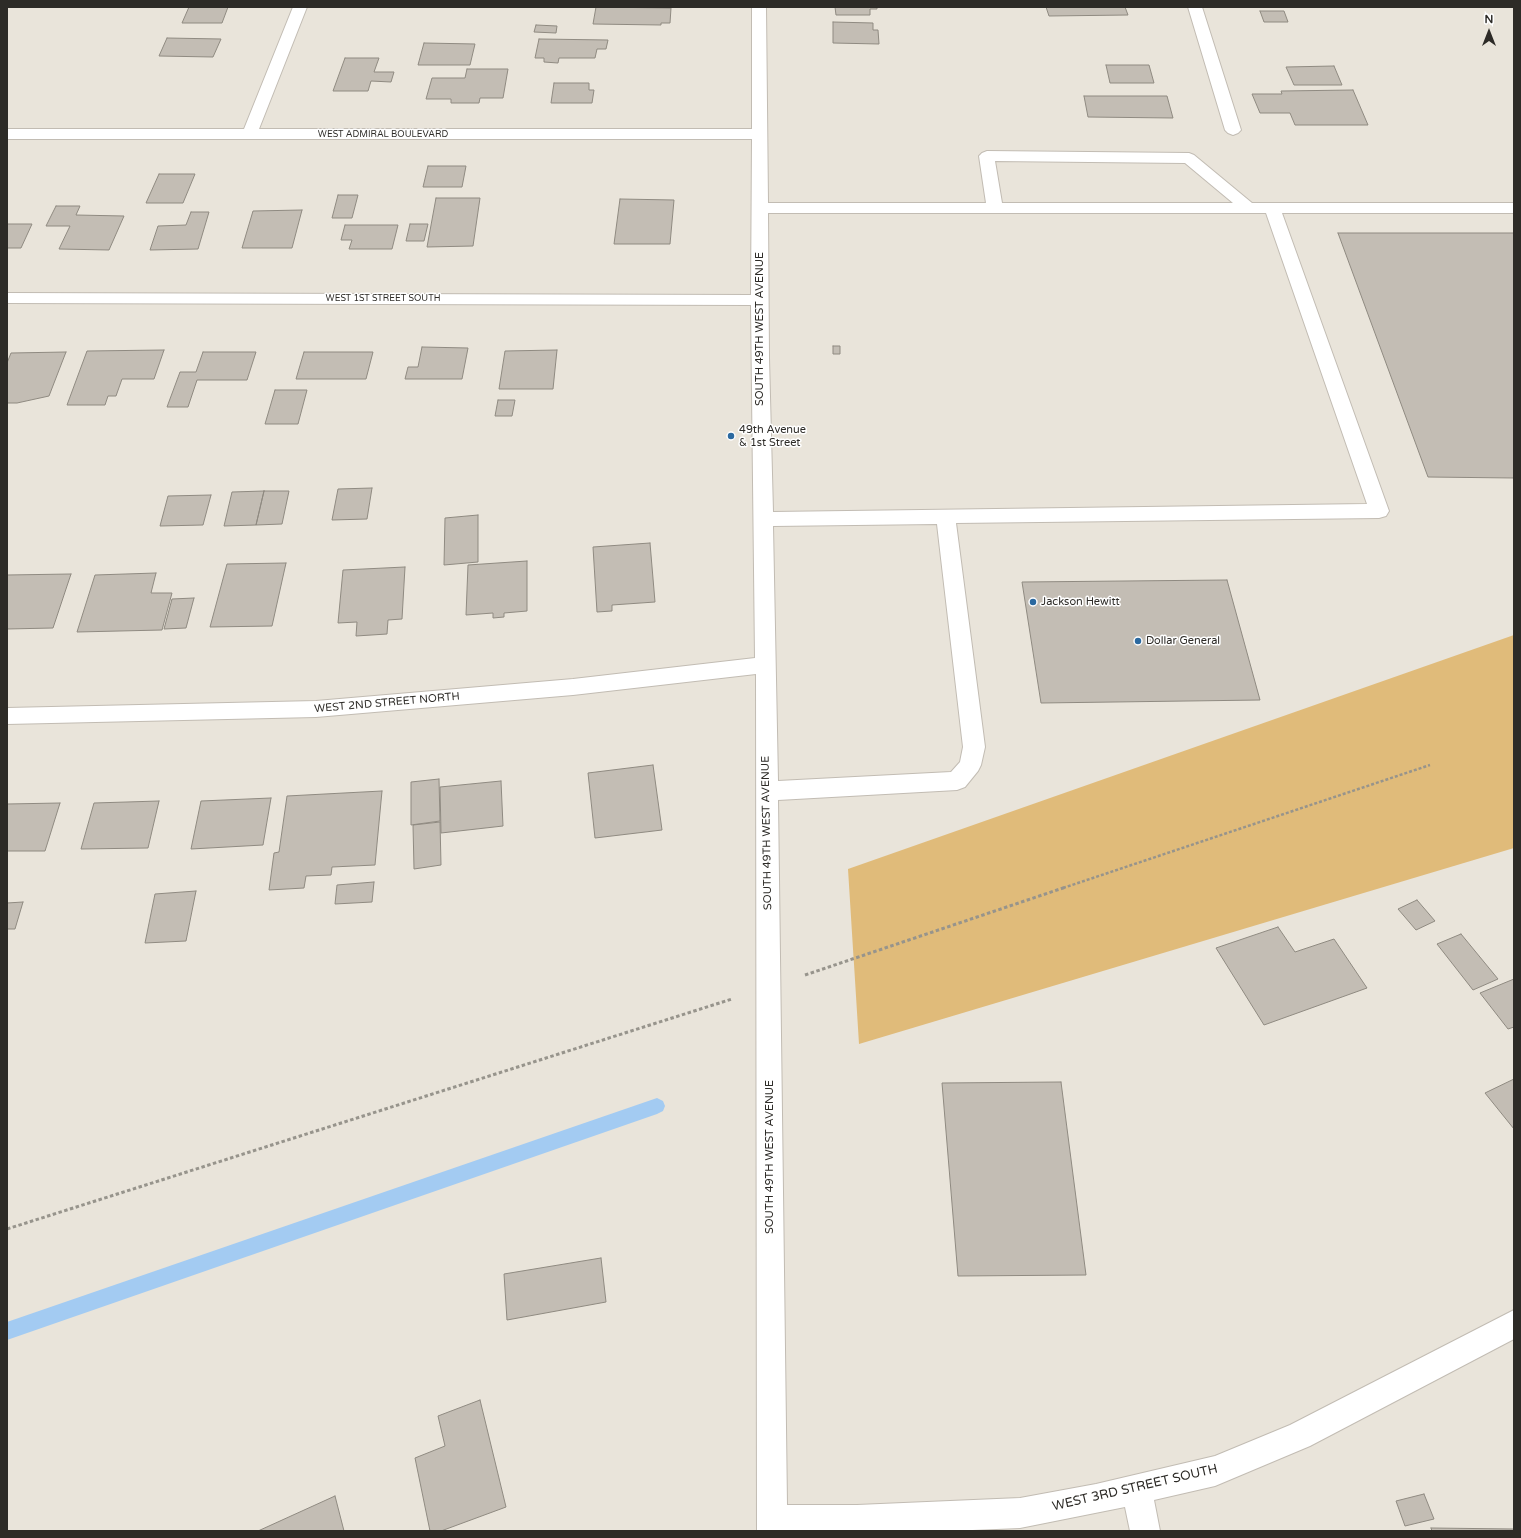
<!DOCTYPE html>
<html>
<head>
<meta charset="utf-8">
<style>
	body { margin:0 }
	#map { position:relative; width:1521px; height:1538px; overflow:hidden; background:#e9e4da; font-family:"Varela Round",sans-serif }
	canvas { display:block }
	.frame { position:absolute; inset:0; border:8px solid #2d2b27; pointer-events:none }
	.north { position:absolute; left:1469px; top:12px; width:40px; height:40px; -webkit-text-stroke:3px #fff; paint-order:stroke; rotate:0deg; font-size:11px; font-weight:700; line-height:16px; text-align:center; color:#2d2b27 }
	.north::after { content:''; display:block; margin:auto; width:14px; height:18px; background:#2d2b27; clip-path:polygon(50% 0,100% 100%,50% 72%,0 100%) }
</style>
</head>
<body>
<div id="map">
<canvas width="1521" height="1538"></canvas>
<div class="frame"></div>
<div class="north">N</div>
</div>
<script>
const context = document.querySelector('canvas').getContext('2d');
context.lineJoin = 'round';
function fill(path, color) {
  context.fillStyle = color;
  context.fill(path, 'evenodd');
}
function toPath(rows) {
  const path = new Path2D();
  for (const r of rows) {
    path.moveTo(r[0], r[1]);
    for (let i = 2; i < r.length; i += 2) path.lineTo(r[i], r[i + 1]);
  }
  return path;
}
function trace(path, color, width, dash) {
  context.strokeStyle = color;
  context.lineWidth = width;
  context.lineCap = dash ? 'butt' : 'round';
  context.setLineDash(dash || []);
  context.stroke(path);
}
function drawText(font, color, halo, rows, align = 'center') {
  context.font = font + ' "Varela Round",sans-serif';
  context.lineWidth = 3;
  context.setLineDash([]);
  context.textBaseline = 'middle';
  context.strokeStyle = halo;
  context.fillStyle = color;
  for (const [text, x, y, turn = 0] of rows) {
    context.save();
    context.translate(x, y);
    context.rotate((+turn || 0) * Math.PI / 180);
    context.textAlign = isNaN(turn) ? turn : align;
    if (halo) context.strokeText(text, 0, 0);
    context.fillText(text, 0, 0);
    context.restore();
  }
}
fill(toPath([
	[1514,635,1514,848,859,1044,848,869]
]), '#e0bb7a');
fill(toPath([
	[657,1098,663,1101,665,1106,663,1111,657,1114,7,1340,7,1322,657,1098]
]), '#a3cbf2');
const building = toPath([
	[189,7,228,7,222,23,182,23,189,7],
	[596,7,671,8,670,23,661,23,661,25,593,24,596,7],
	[835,7,877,7,877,9,870,9,870,15,836,15,835,7],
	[1046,7,1125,7,1128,15,1049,16,1046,7],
	[1260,11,1284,11,1288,22,1264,22,1260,11],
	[833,22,873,23,873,30,878,30,879,44,833,43,833,22],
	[536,25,557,26,556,33,534,32,536,25],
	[167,38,221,39,213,57,159,56,167,38],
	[539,39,608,40,606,49,597,49,595,58,559,58,558,63,544,62,544,58,535,58,539,39],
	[424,43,475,44,470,65,418,65,424,43],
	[345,58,379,58,374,72,394,72,391,82,371,81,368,91,333,91,345,58],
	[1106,65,1149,65,1154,83,1110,83,1106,65],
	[1334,66,1342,85,1294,85,1286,67,1334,66],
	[467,69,508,69,503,98,480,98,479,103,451,103,451,99,426,99,432,78,465,78,467,69],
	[554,83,589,83,589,90,594,90,592,103,551,103,554,83],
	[1353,90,1368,125,1295,125,1290,113,1260,113,1252,94,1282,94,1281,91,1353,90],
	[1084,96,1167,96,1173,118,1088,117,1084,96],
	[428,166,466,166,462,187,423,187,428,166],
	[159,174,195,174,183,203,146,203,159,174],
	[338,195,358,195,352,218,332,218,338,195],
	[436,198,480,198,473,246,427,247,436,198],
	[620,199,674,200,670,244,614,244,620,199],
	[56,206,80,206,76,215,124,216,109,250,59,249,70,226,46,226,56,206],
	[302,210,292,248,242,248,253,211,302,210],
	[191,212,209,212,198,249,150,250,158,226,186,225,191,212],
	[7,224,32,224,21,248,7,248,7,224],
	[410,224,428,224,424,241,406,241,410,224],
	[345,225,398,225,392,249,349,249,352,240,341,240,345,225],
	[1338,233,1514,233,1514,478,1428,477,1338,233],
	[833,346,840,346,840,354,833,354,833,346],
	[422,347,468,348,462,379,405,379,408,367,418,367,422,347],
	[164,350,154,379,122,379,116,396,108,396,105,405,67,405,87,351,164,350],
	[557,350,553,389,499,389,505,351,557,350],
	[66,352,49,396,17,403,7,403,7,363,11,353,66,352],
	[203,352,256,352,247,380,197,380,188,407,167,407,180,372,196,372,203,352],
	[304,352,373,352,366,379,296,379,304,352],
	[275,390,307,390,298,424,265,424,275,390],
	[498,400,515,400,512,416,495,416,498,400],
	[372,488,367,519,332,520,338,489,372,488],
	[264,491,289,491,282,524,256,525,264,491],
	[264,491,256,525,224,526,232,492,264,491],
	[211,495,203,525,160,526,168,496,211,495],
	[478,515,478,562,444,565,445,518,478,515],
	[650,543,655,602,612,605,612,611,597,612,593,547,650,543],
	[527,561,527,611,504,613,504,617,493,618,493,613,466,615,468,565,527,561],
	[286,563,272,626,210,627,227,564,286,563],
	[405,567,402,619,388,620,387,634,356,636,357,622,338,623,343,570,405,567],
	[156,573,151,593,172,593,162,630,77,632,95,575,156,573],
	[71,574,53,628,7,629,7,575,71,574],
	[1227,580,1260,700,1041,703,1022,582,1227,580],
	[194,598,186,628,164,629,172,599,194,598],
	[653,765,662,830,595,838,588,773,653,765],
	[439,779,440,821,411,825,411,782,439,779],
	[501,781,503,826,441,833,440,787,501,781],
	[382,791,375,865,332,867,331,875,306,876,304,888,269,890,274,853,279,852,287,796,382,791],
	[271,798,263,845,191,849,201,801,271,798],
	[159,801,148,848,81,849,94,803,159,801],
	[60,803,45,851,7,851,7,804,60,803],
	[440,822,441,865,414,869,413,825,440,822],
	[374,882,372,902,335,904,337,885,374,882],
	[196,891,186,941,145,943,155,894,196,891],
	[1417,900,1435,921,1416,930,1398,909,1417,900],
	[23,902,15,929,7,929,7,903,23,902],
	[1278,927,1295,952,1334,939,1367,988,1264,1025,1216,948,1278,927],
	[1461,934,1498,979,1473,990,1437,944,1461,934],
	[1514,979,1514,1027,1508,1029,1480,993,1514,979],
	[1514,1079,1514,1129,1485,1093,1514,1079],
	[1061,1082,1086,1275,958,1276,942,1083,1061,1082],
	[601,1258,606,1302,507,1320,504,1274,601,1258],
	[480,1400,506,1507,441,1531,430,1531,415,1458,445,1446,438,1416,480,1400],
	[1424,1494,1434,1519,1405,1526,1396,1501,1424,1494],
	[335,1496,344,1531,258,1531,335,1496],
	[1431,1528,1514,1529,1514,1531,1432,1531,1431,1528]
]);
fill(building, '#c3bdb4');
trace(building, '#8f8a81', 1);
const minor = toPath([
	[293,7,307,7,259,129,752,129,752,7,766,7,768,203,986,203,979,156,982,153,987,151,1189,153,1194,155,1252,203,1514,203,1514,213,1282,213,1389,511,1386,516,1379,518,956,523,985,747,981,765,978,771,965,787,957,790,778,800,787,1505,857,1505,1020,1498,1096,1484,1215,1456,1290,1425,1514,1310,1514,1339,1310,1446,1215,1486,1154,1500,1160,1531,1130,1531,1125,1507,1020,1528,949,1531,757,1531,756,674,573,695,316,717,7,724,7,708,316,701,573,679,755,658,751,305,7,303,7,293,751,295,752,139,7,139,7,129,244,129,293,7],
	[995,161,1185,163,1233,203,1002,203,995,161],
	[768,213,1266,213,1367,504,773,512,769,358,768,213],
	[937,524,963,747,960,762,951,772,778,781,773,526,937,524],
	[1188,7,1202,7,1241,130,1238,133,1233,135,1228,133,1225,130,1188,7]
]);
trace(minor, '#c2bcb3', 2);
trace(toPath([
	[1063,888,1430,765]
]), '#97948c', 2.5, [3, 2]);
trace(toPath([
	[805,975,1066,887],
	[7,1229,732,999]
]), '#97948c', 3, [3.5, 2.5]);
fill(minor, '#fff');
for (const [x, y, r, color] of [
	[731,436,4,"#2b69a0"],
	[1033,602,4,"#2b69a0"],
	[1138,641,4,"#2b69a0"]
]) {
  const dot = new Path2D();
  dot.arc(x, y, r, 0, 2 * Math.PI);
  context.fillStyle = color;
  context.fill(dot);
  trace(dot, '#fff', 1.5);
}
drawText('9px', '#2d2b27', '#fff', [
	["WEST ADMIRAL BOULEVARD",383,135],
	["WEST 1ST STREET SOUTH",383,299]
]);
drawText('11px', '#2d2b27', '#fff', [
	["SOUTH 49TH WEST AVENUE",760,329,-90],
	["WEST 2ND STREET NORTH",387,703,-5],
	["SOUTH 49TH WEST AVENUE",767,833,-91],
	["SOUTH 49TH WEST AVENUE",770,1157,-90]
]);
drawText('11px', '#2d2b27', '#fff', [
	["49th Avenue",739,430],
	["& 1st Street",739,443],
	["Jackson Hewitt",1041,602],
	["Dollar General",1146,641]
], 'left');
drawText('13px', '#2d2b27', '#fff', [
	["WEST 3RD STREET SOUTH",1135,1488,-13]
]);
</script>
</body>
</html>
